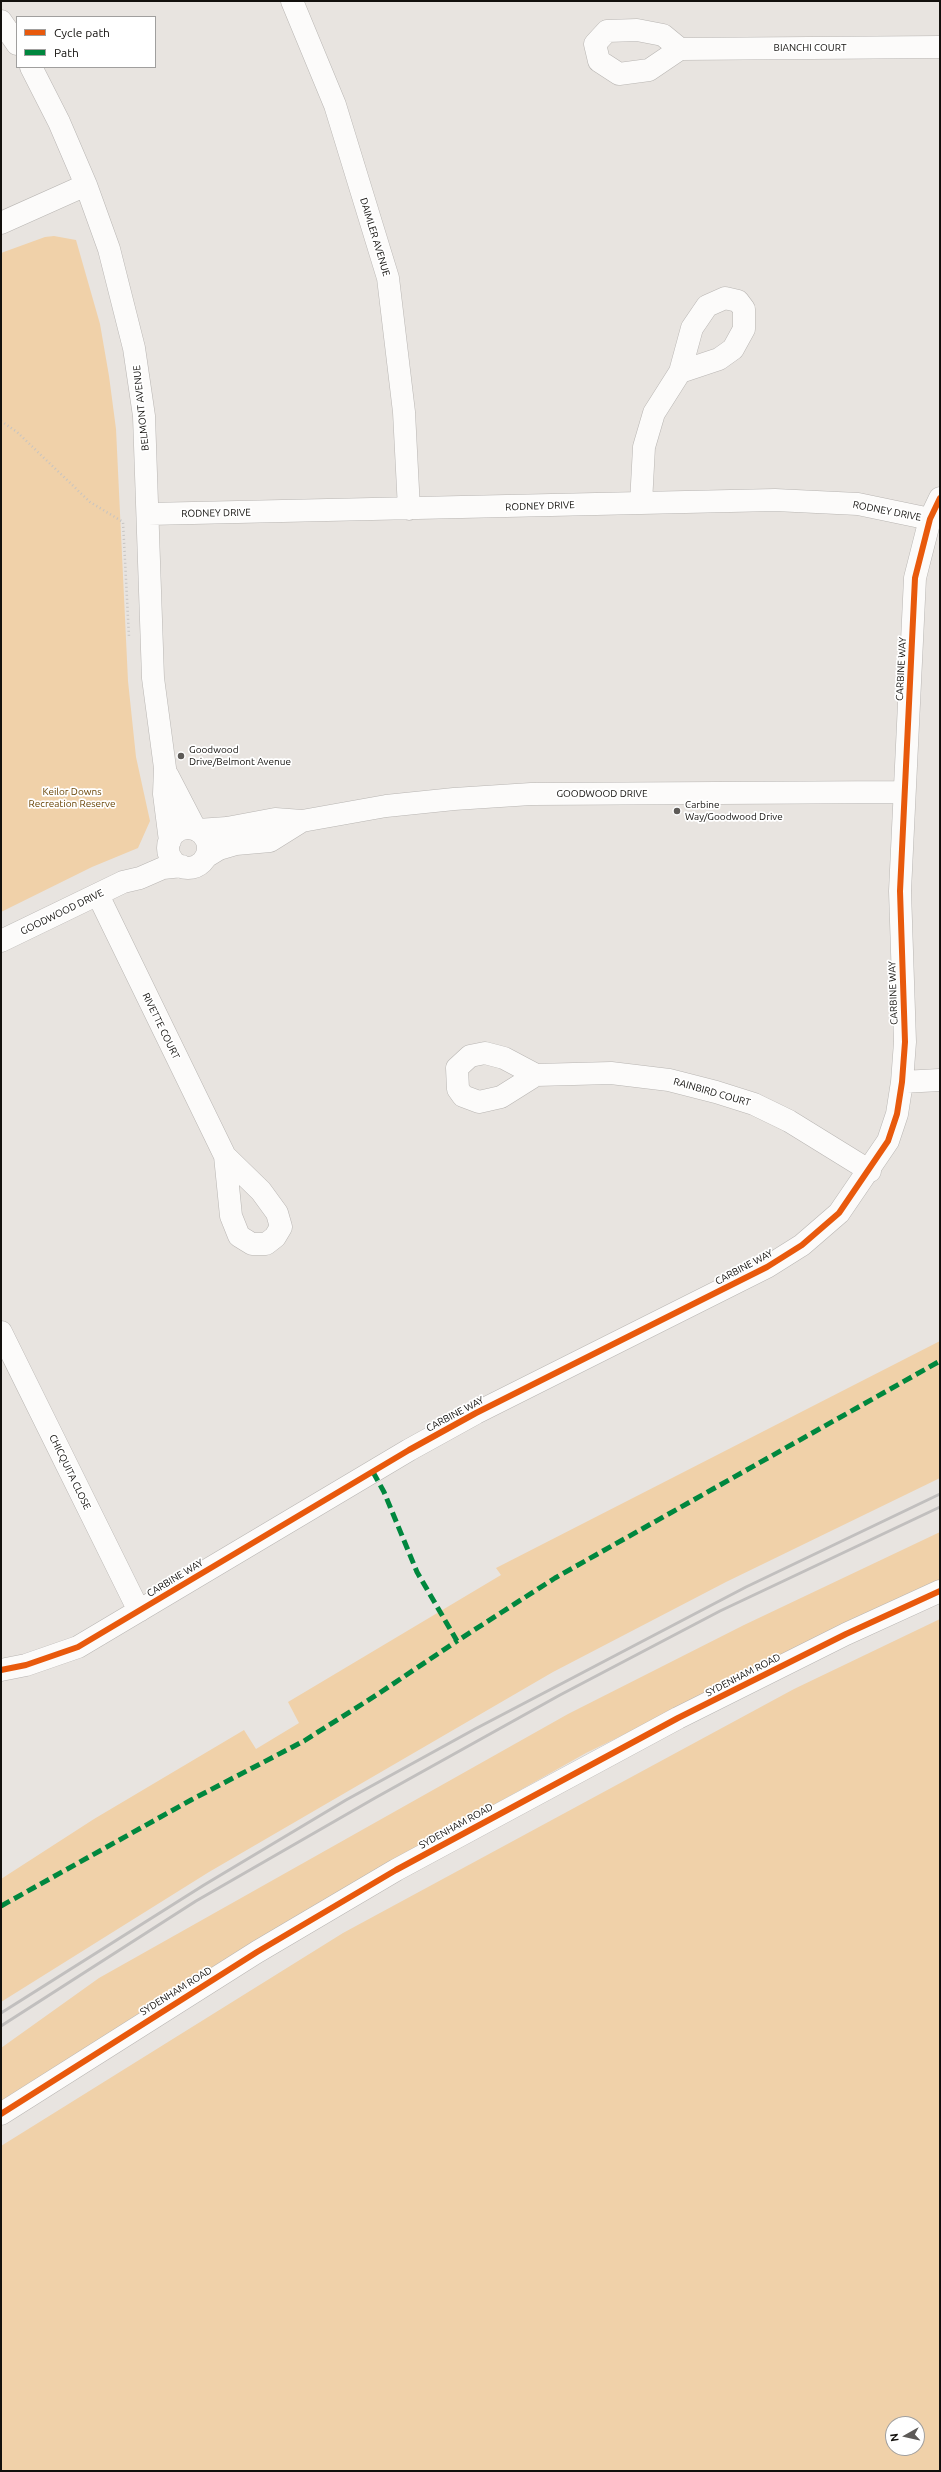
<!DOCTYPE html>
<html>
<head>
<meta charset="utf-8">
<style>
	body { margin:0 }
	#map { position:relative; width:941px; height:2472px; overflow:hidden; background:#e8e4e0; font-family:Ubuntu,sans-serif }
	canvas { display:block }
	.frame { position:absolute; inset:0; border:2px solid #12100d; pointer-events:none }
	.legend { position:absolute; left:16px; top:16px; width:140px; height:52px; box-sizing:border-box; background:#fff; border:1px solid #a09f9e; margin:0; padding:5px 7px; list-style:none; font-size:12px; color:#12100d }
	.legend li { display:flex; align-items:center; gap:8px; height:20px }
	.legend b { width:20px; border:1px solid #a09f9e }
	.north { position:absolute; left:885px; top:2416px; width:40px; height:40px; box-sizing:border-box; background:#fff; border:1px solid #a09f9e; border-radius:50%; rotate:262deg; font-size:11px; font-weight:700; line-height:16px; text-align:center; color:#12100d }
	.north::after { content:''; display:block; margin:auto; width:14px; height:18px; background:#5d5a57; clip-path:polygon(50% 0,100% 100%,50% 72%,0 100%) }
</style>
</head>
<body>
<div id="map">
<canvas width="941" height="2472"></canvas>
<div class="frame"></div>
<ul class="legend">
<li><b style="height:5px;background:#e8590c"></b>Cycle path</li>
<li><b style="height:5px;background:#00873e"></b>Path</li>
</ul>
<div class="north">N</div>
</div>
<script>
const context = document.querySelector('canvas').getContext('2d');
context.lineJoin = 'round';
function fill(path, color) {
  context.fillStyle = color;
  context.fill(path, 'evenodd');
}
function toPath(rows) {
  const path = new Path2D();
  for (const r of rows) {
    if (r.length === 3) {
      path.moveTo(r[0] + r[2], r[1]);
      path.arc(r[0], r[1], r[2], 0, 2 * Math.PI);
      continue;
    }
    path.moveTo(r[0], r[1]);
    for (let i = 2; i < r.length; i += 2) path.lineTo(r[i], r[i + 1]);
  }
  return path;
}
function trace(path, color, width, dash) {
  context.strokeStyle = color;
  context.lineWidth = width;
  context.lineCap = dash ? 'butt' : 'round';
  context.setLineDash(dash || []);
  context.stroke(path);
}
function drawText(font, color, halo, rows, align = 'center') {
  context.font = font + ' Ubuntu,sans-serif';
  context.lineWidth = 3.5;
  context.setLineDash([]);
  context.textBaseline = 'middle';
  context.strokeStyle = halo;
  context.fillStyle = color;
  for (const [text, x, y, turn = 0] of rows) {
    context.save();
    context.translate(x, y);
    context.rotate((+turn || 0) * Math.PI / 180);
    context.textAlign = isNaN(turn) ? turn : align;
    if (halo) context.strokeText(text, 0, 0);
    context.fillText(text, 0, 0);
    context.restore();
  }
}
fill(toPath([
	[54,236,76,240,100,324,109,376,116,429,128,681,136,757,150,821,138,848,92,867,1,912,1,253,45,237],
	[940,1341,940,1478,726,1582,553,1672,209,1872,1,2002,1,1879,94,1819,244,1730,256,1749,299,1723,288,1702,501,1575,496,1568],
	[940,1532,940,1581,586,1753,426,1843,1,2104,1,2048,99,1978,568,1714,744,1625],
	[940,1619,940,2471,1,2471,1,2146,343,1933,794,1689],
	[893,2424,917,2424,917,2448,893,2448]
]), '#f0d1a9');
const minor = toPath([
	[292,1,335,105,388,278,404,412,409,509],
	[1,21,17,44],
	[680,49,663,35,637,30,607,31,595,44,599,61,619,74,649,70,680,49,940,47],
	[31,67,59,122,86,185,109,249,134,348,144,416,153,678,165,768,164,794,170,841],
	[1,223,86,185],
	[641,503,644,447,654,413,680,372,692,328,707,306,725,298,738,301,744,309,744,329,733,349,719,359,680,372],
	[148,514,775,500,858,504,930,519],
	[168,776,196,830],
	[188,848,20],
	[198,830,227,828,275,819,302,821,386,806,454,799,531,794,904,792],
	[206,857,219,849,236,844,270,841,302,821],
	[98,895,225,1156,231,1216,239,1236,252,1244,266,1244,275,1237,281,1227,277,1213,261,1191,225,1156],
	[1,941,123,882,140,878,163,868,182,866],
	[536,1075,501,1097,479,1102,463,1096,458,1089,457,1068,470,1056,485,1053,504,1058,536,1075,611,1073,669,1080,716,1092,754,1104,789,1121,870,1171],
	[902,1082,940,1080],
	[1,1332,139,1611],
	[1,1670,26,1665,78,1647,409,1450,476,1413,767,1267,802,1245,839,1213,888,1141,897,1114,902,1082,905,1042,900,891,915,578,930,519,940,498],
	[1,2114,257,1952,396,1870,678,1718,846,1634,940,1591]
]);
trace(minor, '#b8b5b2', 23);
trace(toPath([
	[1,421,17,432,90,502,123,522,129,637]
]), '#c6c4c2', 2.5, [1, 3]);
trace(minor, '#fcfbfa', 22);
trace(toPath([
	[1,2013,204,1885,346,1800,475,1729,746,1587,940,1494],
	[1,2026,196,1901,375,1798,560,1695,720,1611,940,1507]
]), '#c1bfbe', 3);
trace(toPath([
	[373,1472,384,1492,417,1572,457,1641,555,1578,940,1361],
	[1,1906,191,1800,304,1741,378,1694,457,1641]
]), '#00873e', 5, [10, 5]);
trace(toPath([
	[1,1670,26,1665,78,1647,409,1450,476,1413,767,1267,802,1245,839,1213,888,1141,897,1114,902,1082,905,1042,900,891,915,578,930,519,940,498],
	[1,2114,257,1952,396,1870,678,1718,846,1634,940,1591]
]), '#e8590c', 6);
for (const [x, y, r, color] of [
	[181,756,4,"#5d5a57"],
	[677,811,4,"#5d5a57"]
]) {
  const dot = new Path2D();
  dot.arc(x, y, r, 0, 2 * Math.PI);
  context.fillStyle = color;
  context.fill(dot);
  trace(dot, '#fff', 1.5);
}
drawText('10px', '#12100d', '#fff', [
	["BIANCHI COURT",810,48],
	["DAIMLER AVENUE",375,237,73],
	["BELMONT AVENUE",141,408,-96],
	["RODNEY DRIVE",540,506,-2],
	["RODNEY DRIVE",887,511,11],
	["RODNEY DRIVE",216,513,-1],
	["CARBINE WAY",901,669,-87],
	["GOODWOOD DRIVE",602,794],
	["GOODWOOD DRIVE",62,912,-26],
	["CARBINE WAY",893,993,-92],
	["RIVETTE COURT",161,1026,64],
	["RAINBIRD COURT",712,1092,16],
	["CARBINE WAY",744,1267,-28],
	["CARBINE WAY",455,1414,-28],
	["CHICQUITA CLOSE",70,1472,64],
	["CARBINE WAY",175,1578,-31],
	["SYDENHAM ROAD",743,1675,-27],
	["SYDENHAM ROAD",456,1826,-29],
	["SYDENHAM ROAD",176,1991,-32]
]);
drawText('10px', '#12100d', '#fff', [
	["Goodwood",189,750],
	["Drive/Belmont Avenue",189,762],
	["Carbine",685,805],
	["Way/Goodwood Drive",685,817]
], 'left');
drawText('10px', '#694405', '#fff', [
	["Keilor Downs",72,792],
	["Recreation Reserve",72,804]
]);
</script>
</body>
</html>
